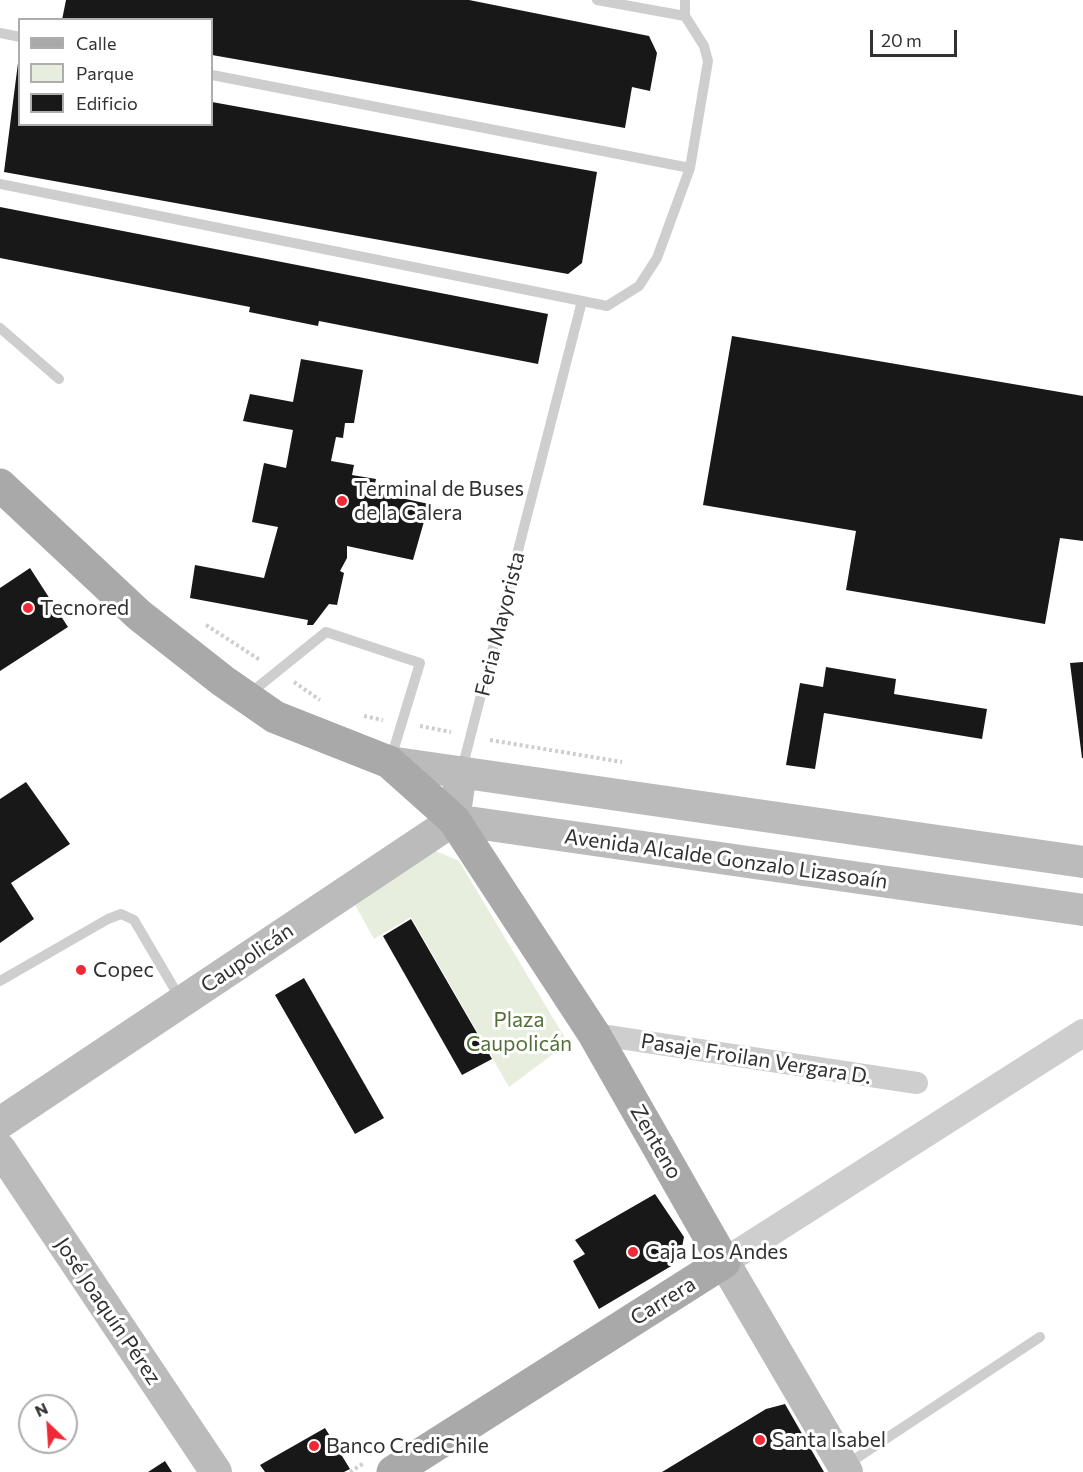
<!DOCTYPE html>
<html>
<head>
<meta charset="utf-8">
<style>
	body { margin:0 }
	#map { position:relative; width:1083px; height:1472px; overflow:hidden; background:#fff; font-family:Commissioner,sans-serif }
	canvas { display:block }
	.legend { position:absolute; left:18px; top:18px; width:195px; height:108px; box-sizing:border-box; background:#fff; border:2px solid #adadad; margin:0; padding:8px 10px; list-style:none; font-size:18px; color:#313131 }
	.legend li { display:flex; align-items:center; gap:12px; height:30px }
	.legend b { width:30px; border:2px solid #adadad }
	.north { position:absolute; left:18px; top:1394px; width:60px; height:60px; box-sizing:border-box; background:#fff; border:2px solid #adadad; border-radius:50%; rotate:335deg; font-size:16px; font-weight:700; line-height:24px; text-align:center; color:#313131 }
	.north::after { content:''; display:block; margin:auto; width:21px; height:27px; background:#f12936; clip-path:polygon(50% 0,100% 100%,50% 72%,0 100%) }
	.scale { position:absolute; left:870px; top:30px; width:87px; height:27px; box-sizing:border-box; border:3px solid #313131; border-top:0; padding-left:8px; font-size:18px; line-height:21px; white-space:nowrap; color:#313131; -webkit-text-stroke:4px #fff; paint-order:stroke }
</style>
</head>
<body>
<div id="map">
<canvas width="1083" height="1472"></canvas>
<ul class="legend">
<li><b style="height:8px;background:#a9a9a9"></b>Calle</li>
<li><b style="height:16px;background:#e7eede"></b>Parque</li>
<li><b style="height:16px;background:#181818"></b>Edificio</li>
</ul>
<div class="north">N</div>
<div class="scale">20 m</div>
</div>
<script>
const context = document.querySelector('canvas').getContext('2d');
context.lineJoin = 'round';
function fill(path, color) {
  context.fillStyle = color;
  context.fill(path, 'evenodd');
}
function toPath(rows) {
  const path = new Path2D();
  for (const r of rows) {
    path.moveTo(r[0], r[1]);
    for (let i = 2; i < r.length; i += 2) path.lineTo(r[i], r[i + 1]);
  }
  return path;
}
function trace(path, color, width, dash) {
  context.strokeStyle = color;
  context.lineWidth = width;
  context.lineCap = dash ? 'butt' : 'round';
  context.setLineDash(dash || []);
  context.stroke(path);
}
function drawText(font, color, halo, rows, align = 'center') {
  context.font = font + ' Commissioner,sans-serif';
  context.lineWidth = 6;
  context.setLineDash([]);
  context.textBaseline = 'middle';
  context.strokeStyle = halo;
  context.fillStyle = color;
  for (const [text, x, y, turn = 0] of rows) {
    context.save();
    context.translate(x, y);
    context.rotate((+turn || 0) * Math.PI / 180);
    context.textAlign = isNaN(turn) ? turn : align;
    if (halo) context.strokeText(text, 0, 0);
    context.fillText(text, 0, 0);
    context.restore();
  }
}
fill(toPath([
	[431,849,459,861,568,1043,509,1087,411,917,374,939,354,903]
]), '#e7eede');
fill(toPath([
	[66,0,469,0,649,36,657,53,650,91,632,87,625,128,212,55,212,20,62,20],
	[18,63,20,124,212,124,212,102,597,172,582,263,568,274,4,172],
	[0,207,548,314,538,364,319,321,318,326,249,312,250,307,0,258],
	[732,336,1083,396,1083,541,1060,538,1045,624,846,590,856,531,703,505],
	[301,359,363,370,354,423,345,423,343,438,336,437,331,461,354,465,352,475,376,479,373,492,429,504,413,560,347,546,347,558,340,571,344,573,337,605,329,604,313,625,307,625,308,620,190,598,195,565,264,578,278,527,252,522,264,463,286,468,293,430,243,421,250,394,293,402],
	[30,568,68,627,0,671,0,588],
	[1083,662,1083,758,1082,758,1070,663],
	[826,667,896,679,894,694,987,709,982,739,824,713,815,769,786,765,800,683,823,687],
	[26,782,70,844,11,883,34,919,0,943,0,799],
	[411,919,492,1059,462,1075,383,936],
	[304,978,384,1118,355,1134,275,995],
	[655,1194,684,1237,680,1257,673,1265,599,1309,573,1261,585,1254,575,1240],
	[785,1404,824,1472,662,1472,766,1409],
	[325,1428,350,1469,344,1472,265,1472,260,1465],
	[165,1461,172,1472,148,1472]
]), '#181818');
trace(toPath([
	[206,625,260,660],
	[294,682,320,700],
	[364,716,383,720],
	[420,726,451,732],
	[490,740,622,762],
	[350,1472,364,1463]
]), '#cecece', 4, [3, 3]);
trace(toPath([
	[597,0,685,16],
	[0,33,20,37],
	[212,75,690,168],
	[0,184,607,306,639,286,657,258,690,168,708,61,704,46,685,16,685,0],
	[0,328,59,379],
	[248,695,326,632,420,663,391,758],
	[462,769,582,301],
	[0,981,108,919,121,914,134,920,181,1000],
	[846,1465,1040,1337]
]), '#cecece', 10);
trace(toPath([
	[594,1034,917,1083]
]), '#cecece', 22);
trace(toPath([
	[724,1262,1083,1033]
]), '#cecece', 28);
trace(toPath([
	[389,762,1083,862],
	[454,820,1083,910],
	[0,1123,454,820,461,772],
	[0,1149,216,1472],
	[724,1262,847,1472]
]), '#bbb', 32);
trace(toPath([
	[0,485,139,615,223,681,275,717,389,762,454,820,594,1034,724,1262,393,1472]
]), '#a9a9a9', 33);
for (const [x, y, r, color] of [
	[342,501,6,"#f12936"],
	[28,608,6,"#f12936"],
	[81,970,6,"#f12936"],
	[633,1252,6,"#f12936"],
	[760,1440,6,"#f12936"],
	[314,1446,6,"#f12936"]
]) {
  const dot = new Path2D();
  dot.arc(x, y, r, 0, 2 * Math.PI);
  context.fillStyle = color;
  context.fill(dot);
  trace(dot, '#fff', 2);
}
drawText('21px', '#313131', '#fff', [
	["Terminal de Buses",354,489],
	["de la Calera",354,513],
	["Tecnored",40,608],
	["Copec",93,970],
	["Caja Los Andes",645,1252],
	["Santa Isabel",772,1440],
	["Banco CrediChile",326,1446]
], 'left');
drawText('21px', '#313131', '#fff', [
	["Feria Mayorista",500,624,-76],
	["Avenida Alcalde Gonzalo Lizasoaín",726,859,8],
	["Caupolicán",247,958,-34],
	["Pasaje Froilan Vergara D.",756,1059,9],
	["Zenteno",656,1142,60],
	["Carrera",663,1301,-32],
	["José Joaquín Pérez",108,1311,56]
]);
drawText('21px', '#53703a', '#fff', [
	["Plaza",519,1020],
	["Caupolicán",519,1044]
]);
</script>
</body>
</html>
